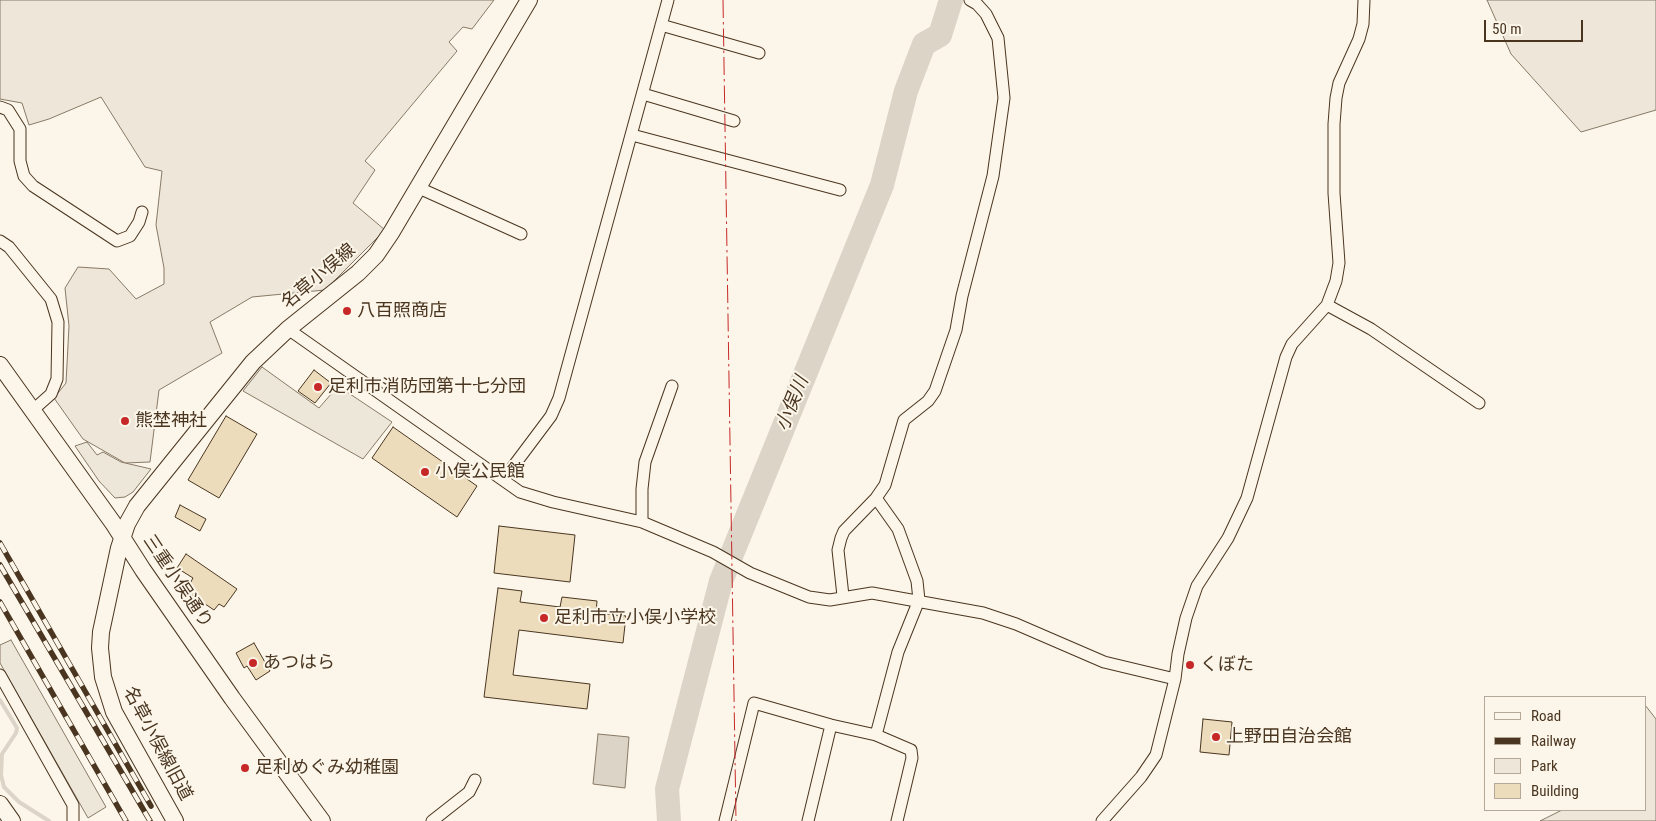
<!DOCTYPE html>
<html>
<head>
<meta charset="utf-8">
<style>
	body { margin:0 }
	#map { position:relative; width:1656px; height:821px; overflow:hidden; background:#fbf6e9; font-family:"Roboto Condensed",sans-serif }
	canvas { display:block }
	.legend { position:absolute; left:1484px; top:696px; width:162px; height:115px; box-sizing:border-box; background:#fbf6e9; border:1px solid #b4a999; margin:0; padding:6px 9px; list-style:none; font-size:15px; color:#4a3520 }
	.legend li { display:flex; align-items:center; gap:10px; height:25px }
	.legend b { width:25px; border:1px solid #b4a999 }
	.scale { position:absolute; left:1484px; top:20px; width:99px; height:22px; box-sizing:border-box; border:2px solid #4a3520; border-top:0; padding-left:6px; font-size:15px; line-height:18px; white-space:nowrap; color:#4a3520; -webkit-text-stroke:4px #fbf6e9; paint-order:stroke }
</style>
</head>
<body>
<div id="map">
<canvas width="1656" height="821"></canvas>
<ul class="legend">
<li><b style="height:6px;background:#fbf6e9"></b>Road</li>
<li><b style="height:6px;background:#4a3520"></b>Railway</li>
<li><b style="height:14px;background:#ede6d9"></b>Park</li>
<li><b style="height:14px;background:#ecdcbc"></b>Building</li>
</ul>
<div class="scale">50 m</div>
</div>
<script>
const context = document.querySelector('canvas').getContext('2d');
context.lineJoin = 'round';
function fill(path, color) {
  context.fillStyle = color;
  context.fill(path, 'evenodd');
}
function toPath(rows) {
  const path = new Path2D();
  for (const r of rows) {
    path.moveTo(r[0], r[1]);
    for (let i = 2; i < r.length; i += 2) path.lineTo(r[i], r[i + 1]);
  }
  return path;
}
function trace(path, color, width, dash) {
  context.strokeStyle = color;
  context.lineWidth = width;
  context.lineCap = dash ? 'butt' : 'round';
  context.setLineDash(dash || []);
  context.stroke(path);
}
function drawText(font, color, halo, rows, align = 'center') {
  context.font = font + ' "Roboto Condensed","Noto Sans JP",sans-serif';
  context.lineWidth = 4;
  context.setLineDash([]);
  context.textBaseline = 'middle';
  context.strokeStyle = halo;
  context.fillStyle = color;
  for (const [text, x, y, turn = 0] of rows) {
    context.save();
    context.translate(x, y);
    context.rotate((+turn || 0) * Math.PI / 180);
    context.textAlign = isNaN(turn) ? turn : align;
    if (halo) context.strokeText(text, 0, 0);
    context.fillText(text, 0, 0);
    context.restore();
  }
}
const green = toPath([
	[0,0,494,0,472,29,463,27,449,42,457,51,365,161,375,170,353,203,385,230,325,290,252,297,210,322,222,353,159,390,150,462,125,463,83,439,54,398,66,383,69,326,65,288,78,267,109,269,136,299,164,284,164,268,156,225,162,171,145,167,101,97,49,119,29,125,22,103,0,99,0,0],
	[1487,0,1656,0,1656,110,1581,132,1511,54,1487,0],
	[1645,705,1656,719,1656,821,1540,821,1562,810,1645,810,1645,705]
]);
fill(green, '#ede6d9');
trace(green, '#887966', 1);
const parking = toPath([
	[262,367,319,408,338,386,392,422,363,459,243,391,262,367],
	[87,442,97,455,103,452,121,462,151,469,133,492,125,497,115,498,99,481,75,446,87,442],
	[11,640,106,807,88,818,0,663,0,645,11,640]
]);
fill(parking, '#ede7d9');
trace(parking, '#887966', 1);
const water = toPath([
	[598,734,629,737,625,788,593,784,598,734]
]);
fill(water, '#dcd4c6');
trace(water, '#887966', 1);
trace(toPath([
	[0,700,17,728,16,733,2,754,1,775,4,787,19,802,49,821]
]), '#dcd4c6', 4);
trace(toPath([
	[669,821,667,789,721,581,882,185,906,91,924,44,940,35,951,0]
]), '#dcd4c6', 24);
const building = toPath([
	[314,370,331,383,315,403,298,391,314,370],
	[226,416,257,434,219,498,188,480,226,416],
	[393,427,477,486,457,517,372,458,393,427],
	[180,505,206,519,200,531,175,517,180,505],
	[499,526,575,535,570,582,494,573,499,526],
	[186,554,237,589,224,607,219,604,214,610,186,591,193,578,177,568,186,554],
	[498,588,522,591,520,602,560,607,562,597,597,601,596,613,626,616,623,643,519,630,513,675,590,684,587,709,484,697,498,588],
	[254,643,270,671,256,680,247,666,244,668,236,653,254,643],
	[1203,719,1232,722,1229,755,1200,752,1203,719]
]);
fill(building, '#ecdcbc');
trace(building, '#4a3520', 1);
const street = toPath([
	[661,25,759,53],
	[643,94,734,121],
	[0,107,8,110,20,129,20,161,24,176,33,186,117,241,130,236,139,222,142,212],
	[632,135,840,190],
	[419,188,521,234],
	[0,241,9,247,51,299,58,322,57,379,51,394,33,410],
	[1327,305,1371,329,1479,403],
	[288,329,520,492,553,502,642,522,713,552,750,573,809,597,830,600,872,593,983,613,1016,624,1104,662,1175,679],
	[503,480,551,416,559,398,668,0],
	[642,522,642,489,645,462,672,386],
	[843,596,838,550,841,538,844,531,876,498,885,485,904,420,928,401,935,391,956,330,962,296,993,176,1004,98,998,38,986,14,977,4,970,0],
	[0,675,73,805,73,821],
	[876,735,898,652,919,600,917,581,898,529,876,498],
	[432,821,469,792,475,780],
	[725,821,754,703,831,725,876,735,911,750,912,758,897,821],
	[808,821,831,725],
	[1102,821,1141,777,1156,755,1175,679,1178,654,1186,618,1197,586,1228,538,1247,498,1286,357,1292,344,1327,305,1336,281,1339,263,1334,193,1334,124,1336,98,1339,83,1359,39,1363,24,1364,0]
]);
const secondary = toPath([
	[0,365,113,523,143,570,232,698,322,821],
	[0,804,12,821],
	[175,821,114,712,103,677,100,648,101,632,119,548,127,524,137,506,253,362,288,329,358,273,376,255,391,233,529,0]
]);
trace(street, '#4a3520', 13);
trace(secondary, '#4a3520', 18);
trace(street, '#fbf6e9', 11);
trace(secondary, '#fbf6e9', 16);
const rail = toPath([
	[0,543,151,806],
	[0,565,150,821],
	[0,602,126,821]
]);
trace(rail, '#4a3520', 5.5);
trace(rail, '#fbf6e9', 4, [11]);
trace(toPath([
	[723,0,736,821]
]), '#c62828', 1, [18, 4, 2.5, 4]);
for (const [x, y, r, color] of [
	[347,311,5,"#c62828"],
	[318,387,5,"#c62828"],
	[125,421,5,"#c62828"],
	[425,472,5,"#c62828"],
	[544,618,5,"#c62828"],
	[253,663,5,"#c62828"],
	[1190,665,5,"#c62828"],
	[1216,737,5,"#c62828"],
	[245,768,5,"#c62828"]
]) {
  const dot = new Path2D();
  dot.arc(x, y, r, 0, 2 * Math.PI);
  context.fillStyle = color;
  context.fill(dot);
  trace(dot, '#fbf6e9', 2);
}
drawText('18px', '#4a3520', '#fbf6e9', [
	["名草小俣線",319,277,-40],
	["三重小俣通り",177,582,56],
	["名草小俣線旧道",157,744,62]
]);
drawText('18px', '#4a3520', '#fbf6e9', [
	["八百照商店",357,311],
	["足利市消防団第十七分団",328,387],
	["熊埜神社",135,421],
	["小俣公民館",435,472],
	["足利市立小俣小学校",554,618],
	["あつはら",263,663],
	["くぼた",1200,665],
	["上野田自治会館",1226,737],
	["足利めぐみ幼稚園",255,768]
], 'left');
drawText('italic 19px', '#4a3520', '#fbf6e9', [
	["小俣川",793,404,-68]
]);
</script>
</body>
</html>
